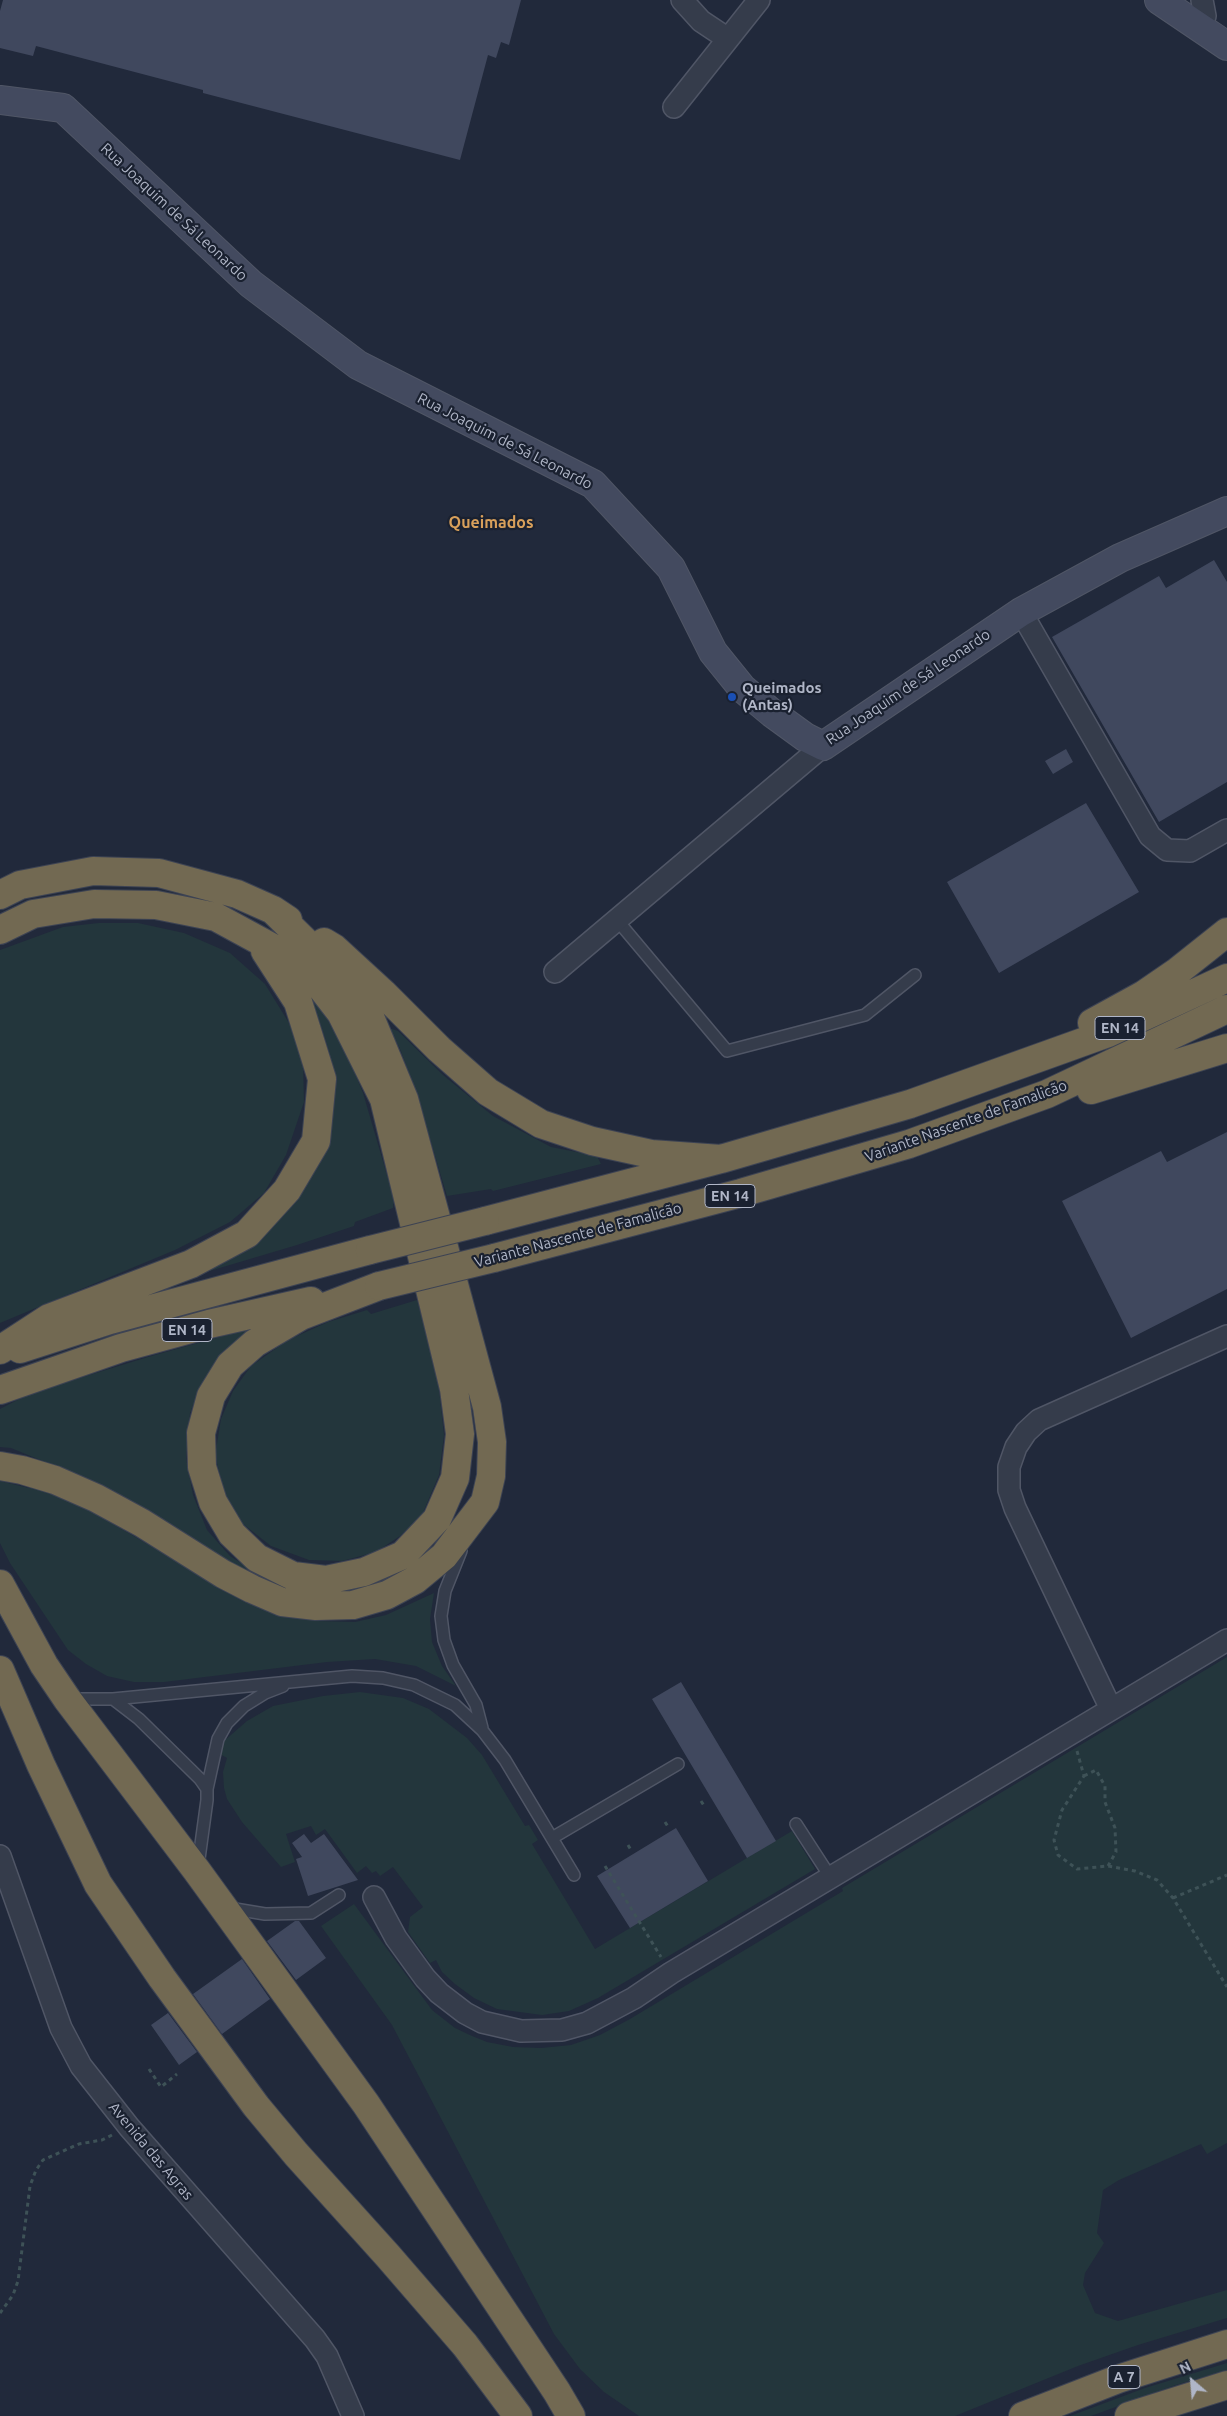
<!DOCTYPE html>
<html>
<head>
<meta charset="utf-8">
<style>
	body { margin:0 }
	#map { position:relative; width:1227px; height:2416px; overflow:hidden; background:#21293b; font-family:Ubuntu,sans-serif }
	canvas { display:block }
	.north { position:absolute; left:1167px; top:2356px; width:50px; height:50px; -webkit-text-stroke:4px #1a2130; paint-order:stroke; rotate:333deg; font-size:14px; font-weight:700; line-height:20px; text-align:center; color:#b0b6c7 }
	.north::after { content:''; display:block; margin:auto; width:18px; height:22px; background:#b0b6c7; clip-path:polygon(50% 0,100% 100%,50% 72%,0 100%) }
</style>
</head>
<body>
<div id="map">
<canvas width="1227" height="2416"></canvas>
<div class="north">N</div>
</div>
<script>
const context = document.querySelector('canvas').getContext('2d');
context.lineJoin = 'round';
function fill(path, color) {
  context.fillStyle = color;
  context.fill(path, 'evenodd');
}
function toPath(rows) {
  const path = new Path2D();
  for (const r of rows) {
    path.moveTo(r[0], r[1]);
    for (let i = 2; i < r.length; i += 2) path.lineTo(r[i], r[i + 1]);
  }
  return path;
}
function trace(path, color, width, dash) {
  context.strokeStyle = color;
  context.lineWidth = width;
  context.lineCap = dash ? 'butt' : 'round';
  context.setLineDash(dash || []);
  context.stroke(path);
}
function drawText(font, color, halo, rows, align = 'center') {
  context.font = font + ' Ubuntu,sans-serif';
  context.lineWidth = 4.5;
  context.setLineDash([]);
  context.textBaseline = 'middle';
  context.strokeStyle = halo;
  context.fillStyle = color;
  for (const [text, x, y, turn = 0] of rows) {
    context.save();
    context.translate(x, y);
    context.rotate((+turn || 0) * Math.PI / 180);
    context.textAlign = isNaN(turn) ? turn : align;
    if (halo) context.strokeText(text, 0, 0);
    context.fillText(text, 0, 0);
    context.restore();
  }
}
fill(toPath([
	[99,923,138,923,184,933,230,953,265,984,289,1023,303,1061,304,1102,286,1155,264,1193,230,1222,175,1250,0,1323,0,950,63,927],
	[313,1002,318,1004,346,1051,363,1093,394,1199,393,1208,355,1222,354,1226,297,1245,139,1292,258,1238,333,1079,329,1051],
	[389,1028,398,1031,443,1075,493,1116,551,1147,597,1156,601,1164,493,1191,491,1189,447,1196,415,1089,400,1049],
	[417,1300,436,1361,444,1435,439,1475,422,1515,400,1536,376,1552,342,1561,309,1560,271,1546,243,1524,225,1494,215,1456,221,1419,233,1391,251,1366,288,1340,328,1322,367,1310,371,1314],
	[262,1325,240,1338,221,1355,203,1382,190,1413,186,1458,193,1495,207,1530,230,1556,268,1580,243,1571,106,1487,11,1448,0,1447,0,1409,31,1393,148,1357],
	[0,1481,29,1488,32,1483,79,1504,243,1600,280,1615,318,1621,355,1622,386,1615,434,1593,430,1619,432,1642,442,1666,456,1686,416,1666,375,1659,327,1662,164,1682,134,1682,107,1676,86,1664,68,1650,10,1563,0,1543],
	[1227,1657,1227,2143,1207,2154,1201,2144,1119,2180,1103,2190,1097,2233,1104,2243,1085,2273,1083,2285,1095,2313,1118,2321,1227,2290,1227,2318,1138,2345,1078,2366,955,2416,639,2416,604,2392,580,2369,554,2334,392,2025,321,1926,354,1904,432,2010,455,2028,472,2036,487,2042,513,2047,541,2048,571,2045,600,2035,630,2019,843,1891,842,1888],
	[360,1692,403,1698,429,1709,467,1738,482,1755,525,1826,529,1825,538,1840,532,1844,595,1949,792,1831,815,1869,598,1998,569,2011,542,2015,497,2009,474,1998,455,1984,442,1972,436,1960,430,1963,408,1932,410,1917,423,1907,393,1867,380,1876,376,1871,372,1873,366,1866,357,1873,325,1829,316,1835,311,1826,286,1834,295,1862,281,1867,242,1822,227,1799,224,1788,223,1772,227,1758,220,1754,224,1741,247,1721,273,1706,323,1696],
	[1227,2363,1227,2370,1176,2385,1091,2416,1070,2416,1145,2388]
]), '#23363c');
fill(toPath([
	[3,0,521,0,509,45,501,42,496,58,488,55,460,160,203,93,203,90,36,46,33,56,0,48,0,11],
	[1214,560,1227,582,1227,782,1159,822,1052,637,1159,576,1166,588],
	[1066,749,1073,762,1053,774,1045,761],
	[1086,803,1139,892,999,973,947,882],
	[1227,1132,1227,1289,1131,1338,1062,1201,1161,1151,1167,1162],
	[681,1682,776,1841,747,1858,652,1699],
	[676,1828,708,1881,630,1928,597,1876],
	[304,1834,311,1843,324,1834,358,1880,308,1896,296,1859,302,1857,292,1843],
	[295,1921,299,1921,326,1958,296,1980,267,1941],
	[242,1959,270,1999,222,2034,193,1994],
	[168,2013,197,2052,179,2065,151,2025]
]), '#40485e');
const lane = toPath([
	[617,920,727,1051,865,1015,915,975],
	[461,1551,445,1591,441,1616,444,1640,453,1665,476,1705,482,1728],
	[70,1699,113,1699,139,1719,200,1779,207,1789,207,1800,198,1866],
	[113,1699,352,1676,383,1678,414,1685,455,1705,482,1730,505,1760,574,1875],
	[207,1789,218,1739,227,1723,244,1706,265,1693,283,1686],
	[796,1824,831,1878],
	[552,1838,678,1764],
	[229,1908,265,1914,311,1913,339,1895]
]);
const street = toPath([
	[682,0,701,21,728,39],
	[1199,27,1205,16,1202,0],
	[674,107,759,0],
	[1021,612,1150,836,1167,850,1190,851,1227,830],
	[555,972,823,746],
	[1111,1709,1015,1508,1009,1490,1009,1467,1016,1447,1026,1432,1039,1420,1227,1336],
	[0,1856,61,2028,81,2066,129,2127,315,2339,327,2356,353,2416],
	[374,1897,396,1938,425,1978,439,1993,465,2013,482,2022,521,2031,562,2030,587,2023,634,1998,671,1973,1227,1640]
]);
const secondary = toPath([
	[1159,0,1227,46],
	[0,100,63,108,251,284,358,365,593,484,671,568,713,652,742,688,772,713,805,737,823,746,1021,612,1120,558,1227,511]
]);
const highway = toPath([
	[0,895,20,885,93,871,159,873,237,894,273,910,288,920],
	[0,930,33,914,94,904,156,905,216,917,284,954,317,982,341,1013,384,1099,454,1389,460,1434,455,1478,437,1519,403,1555,364,1572,326,1580,293,1576,257,1558,232,1534,213,1502,202,1467,201,1433,211,1396,230,1365,255,1343,301,1316,379,1286],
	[324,942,334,948,383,993,439,1049,488,1092,541,1124,592,1141,651,1154,721,1159],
	[1092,1023,1143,995,1178,971,1227,932],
	[1091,1090,1227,1048],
	[485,1221,721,1159,910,1104,1108,1033,1227,978],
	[494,1258,741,1193,909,1144,1047,1094,1227,1009],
	[20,1349,110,1320,370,1250],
	[0,1350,49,1318,191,1264,247,1234,287,1190,316,1141,322,1079,298,1002,265,951],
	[0,1390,121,1348,209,1324,311,1301],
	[0,1466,22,1470,55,1480,96,1498,142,1523,223,1574,252,1589,282,1602,316,1606,353,1605,387,1595,415,1580,444,1556,485,1502,491,1476,492,1442,487,1407,404,1099,370,1017,327,963,273,910],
	[0,1584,44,1665,67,1699,197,1871,366,2104,557,2392,571,2416],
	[0,1670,41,1765,98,1884,162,1978,256,2106,296,2154,388,2256,465,2345,518,2416],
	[1023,2416,1118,2379,1227,2344],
	[1129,2416,1227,2385]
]);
trace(lane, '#505666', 14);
trace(street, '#505666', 24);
trace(secondary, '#505666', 30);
trace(highway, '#3d4353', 30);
trace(toPath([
	[1077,1751,1084,1776,1062,1810,1054,1840,1058,1855,1077,1869,1108,1866,1135,1871,1157,1880,1173,1898,1227,1987],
	[1084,1776,1096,1770,1105,1786,1105,1802,1115,1828,1116,1852,1108,1866],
	[701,1801,705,1807],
	[665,1822,669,1828],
	[628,1845,631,1850],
	[605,1866,661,1957],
	[1173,1898,1227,1875],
	[149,2069,161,2087,177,2074],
	[0,2313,13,2295,18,2281,30,2186,36,2170,43,2160,79,2144,102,2140,112,2135]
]), '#3e5257', 3, [4, 4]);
trace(lane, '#353c4b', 11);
trace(street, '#353c4b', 21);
trace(secondary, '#434a5f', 28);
trace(highway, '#726952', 28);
const highwayBridge = toPath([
	[370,1250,485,1221],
	[379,1286,494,1258]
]);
trace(highwayBridge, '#3d4353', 30, []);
trace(highwayBridge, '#726952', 28);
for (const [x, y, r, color] of [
	[732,697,5,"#1a4fb4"]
]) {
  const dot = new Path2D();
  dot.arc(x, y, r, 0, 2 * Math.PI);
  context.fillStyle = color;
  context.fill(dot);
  trace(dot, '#1a2130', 2);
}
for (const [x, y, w] of [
	[1120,1028,50],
	[730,1196,50],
	[187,1330,50],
	[1124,2377,32]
]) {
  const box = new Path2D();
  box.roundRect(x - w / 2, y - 11.5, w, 23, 4);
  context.fillStyle = '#1a2130';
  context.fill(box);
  trace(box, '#b0b6c7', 1);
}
drawText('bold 14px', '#b0b6c7', null, [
	["EN 14",1120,1028],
	["EN 14",730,1196],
	["EN 14",187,1330],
	["A 7",1124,2377]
]);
drawText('15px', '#b0b6c7', '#1a2130', [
	["Rua Joaquim de Sá Leonardo",174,212,43],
	["Rua Joaquim de Sá Leonardo",505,441,27],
	["Rua Joaquim de Sá Leonardo",908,687,-34],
	["Variante Nascente de Famalicão",966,1121,-20],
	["Variante Nascente de Famalicão",578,1235,-15],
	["Avenida das Agras",151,2151,50]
]);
drawText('bold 15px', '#b0b6c7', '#1a2130', [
	["Queimados",742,688],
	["(Antas)",742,705]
], 'left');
drawText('bold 16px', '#d8a05b', '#1a2130', [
	["Queimados",491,523]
]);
</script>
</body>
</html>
